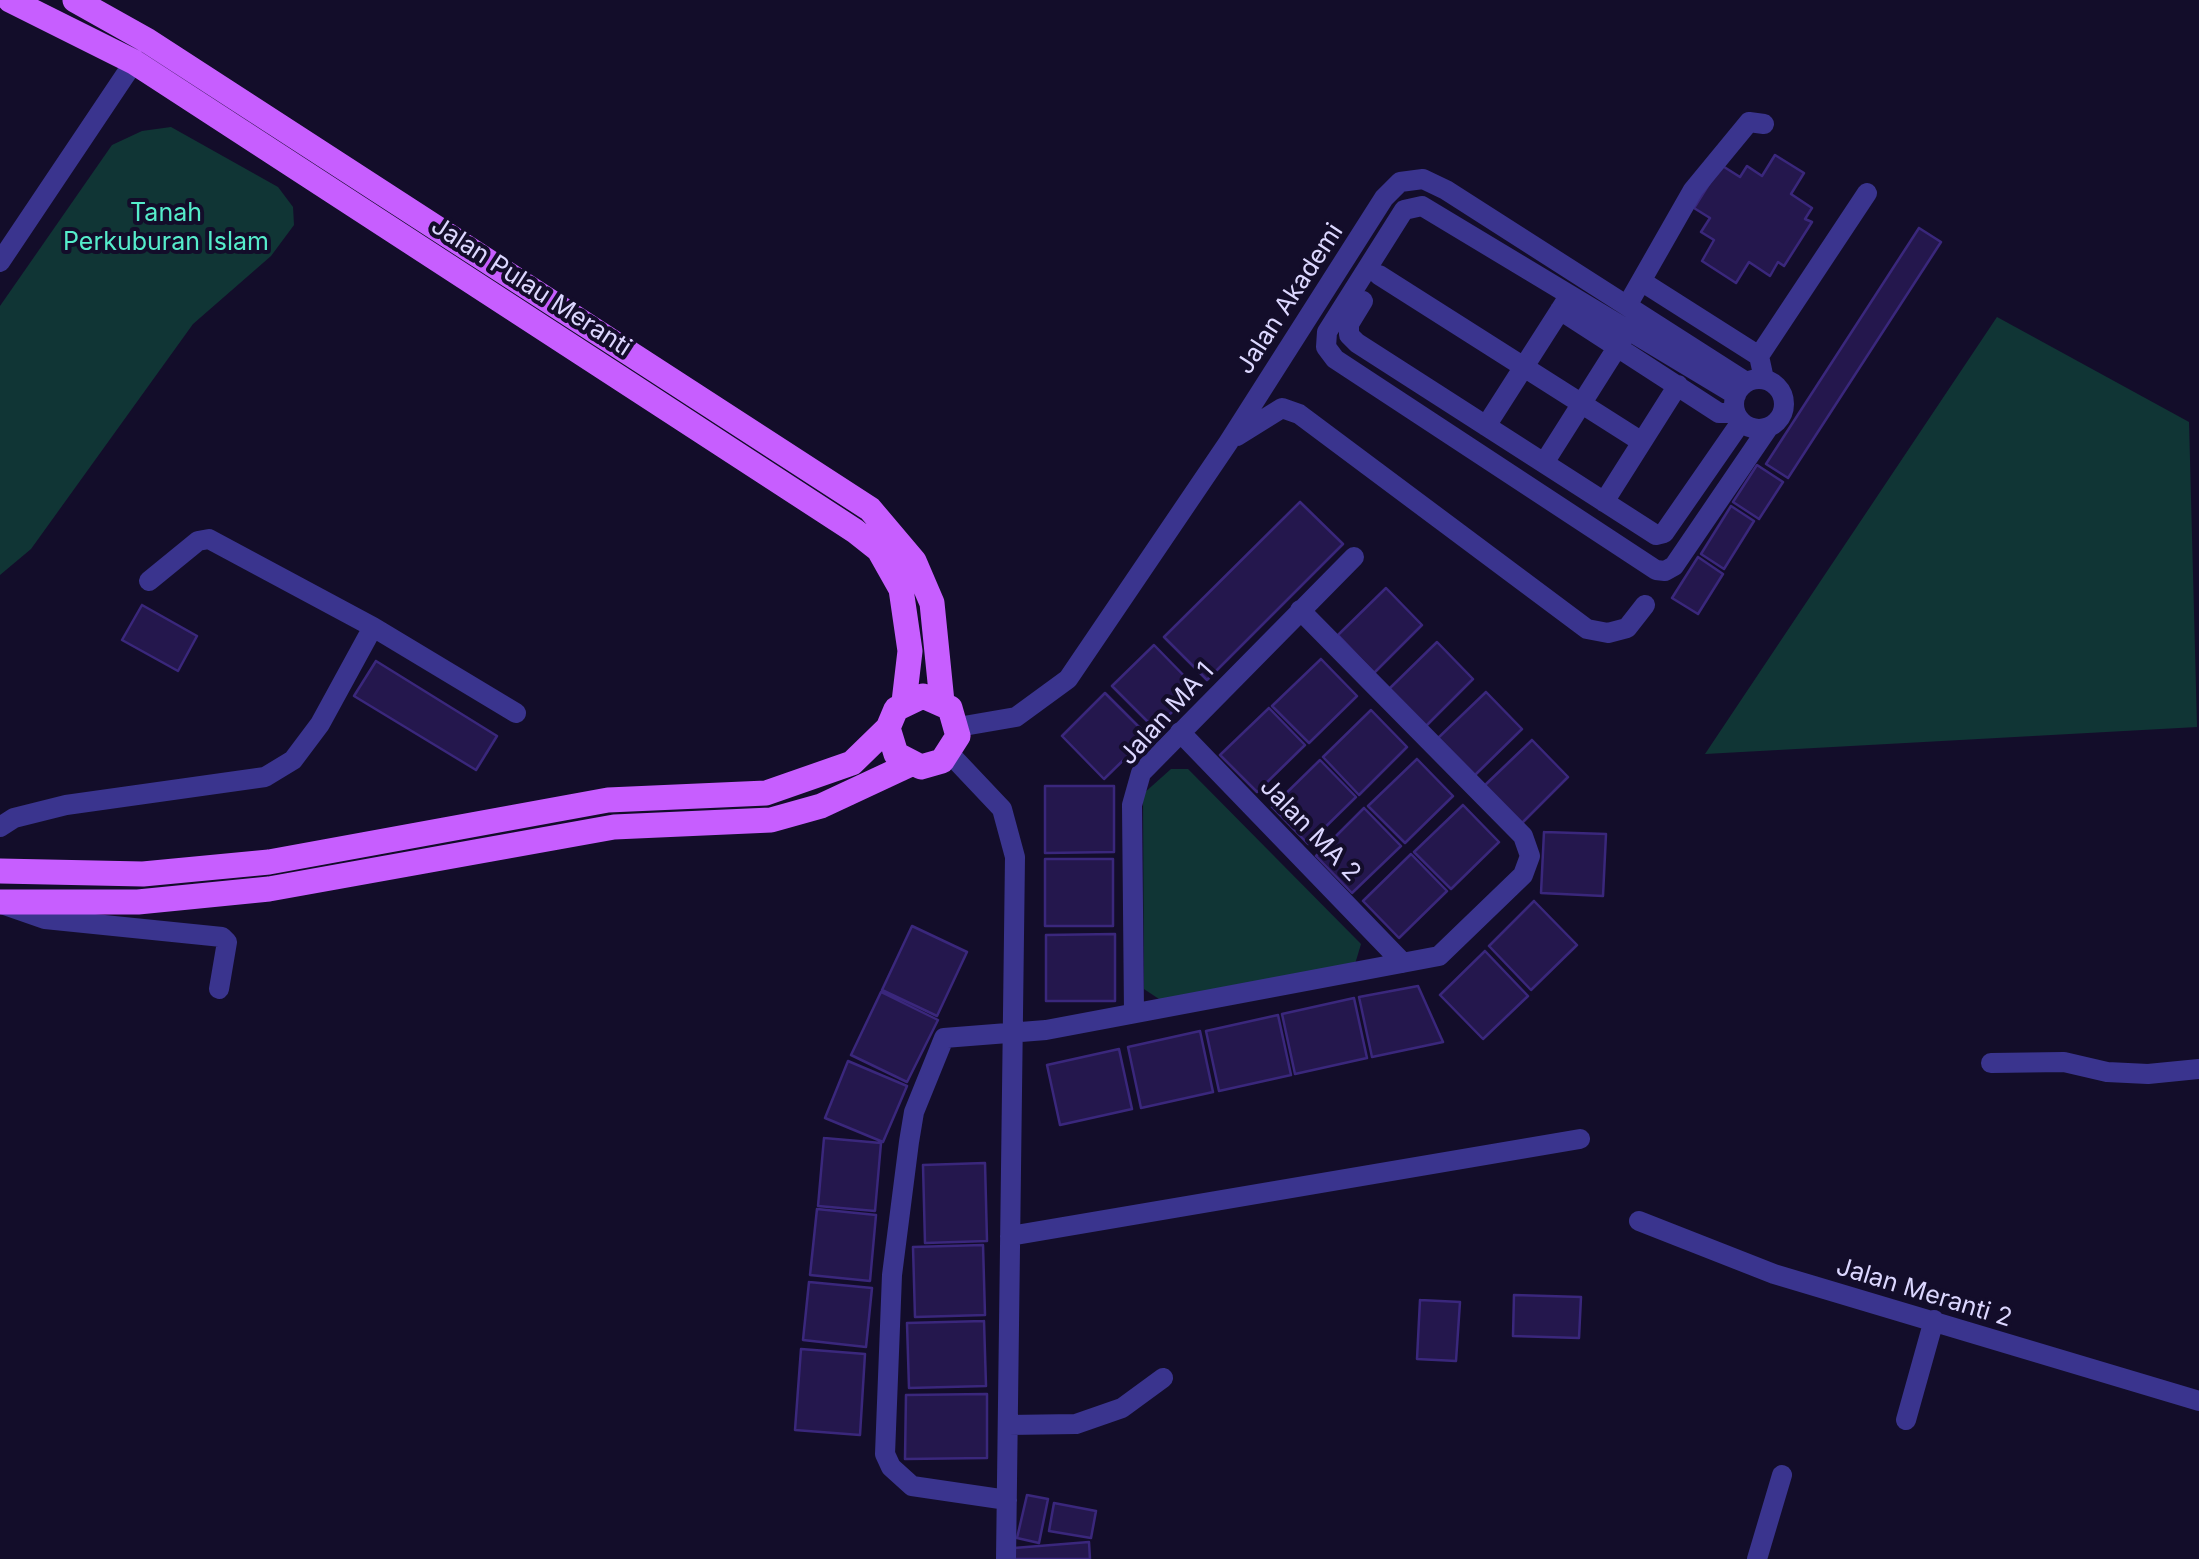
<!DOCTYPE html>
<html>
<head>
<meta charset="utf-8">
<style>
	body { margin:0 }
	canvas { display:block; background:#130d2a }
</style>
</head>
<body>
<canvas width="2199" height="1559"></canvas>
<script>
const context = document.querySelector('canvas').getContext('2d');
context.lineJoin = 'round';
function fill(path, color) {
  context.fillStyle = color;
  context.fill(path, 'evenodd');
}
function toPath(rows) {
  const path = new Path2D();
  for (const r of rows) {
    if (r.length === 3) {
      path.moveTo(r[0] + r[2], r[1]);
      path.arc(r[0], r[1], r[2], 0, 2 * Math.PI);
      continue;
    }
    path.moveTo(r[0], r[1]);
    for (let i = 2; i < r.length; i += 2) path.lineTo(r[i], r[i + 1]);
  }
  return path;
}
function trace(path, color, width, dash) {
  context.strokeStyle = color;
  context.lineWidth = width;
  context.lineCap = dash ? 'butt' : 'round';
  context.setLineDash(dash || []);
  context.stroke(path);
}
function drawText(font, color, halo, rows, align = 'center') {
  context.font = font + ' Inter,sans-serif';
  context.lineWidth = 8;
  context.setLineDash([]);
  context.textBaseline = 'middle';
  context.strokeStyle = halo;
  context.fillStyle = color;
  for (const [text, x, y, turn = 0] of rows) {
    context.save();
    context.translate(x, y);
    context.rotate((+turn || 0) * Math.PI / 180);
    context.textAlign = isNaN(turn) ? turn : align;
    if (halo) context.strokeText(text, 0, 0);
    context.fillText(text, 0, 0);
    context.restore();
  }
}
fill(toPath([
	[171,127,278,187,293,207,294,225,271,256,193,324,31,549,0,575,0,306,112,145,142,131],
	[1997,317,2189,422,2197,727,1705,754],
	[1171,769,1188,769,1361,944,1355,964,1162,1001,1144,989,1143,794]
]), '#103535');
const building = toPath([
	[1775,155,1804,173,1791,194,1812,208,1805,219,1812,222,1784,266,1778,262,1770,276,1749,262,1736,283,1702,261,1714,240,1701,232,1710,218,1694,208,1721,165,1740,177,1747,166,1762,176,1775,155],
	[1919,228,1941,242,1788,478,1766,464,1919,228],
	[1757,465,1783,482,1759,519,1733,502,1757,465],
	[1300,502,1343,544,1207,680,1164,637,1300,502],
	[1731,506,1754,521,1724,569,1701,554,1731,506],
	[1698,557,1723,574,1698,614,1672,598,1698,557],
	[1386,588,1422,625,1374,673,1338,635,1386,588],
	[142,605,197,636,178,671,122,640,142,605],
	[1437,642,1473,679,1425,727,1389,689,1437,642],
	[1154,645,1196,688,1155,729,1112,686,1154,645],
	[1321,659,1357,696,1309,743,1272,706,1321,659],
	[376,661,497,736,476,770,354,696,376,661],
	[1486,692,1522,729,1473,777,1437,739,1486,692],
	[1105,693,1148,736,1104,779,1062,736,1105,693],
	[1269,708,1305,745,1257,792,1220,755,1269,708],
	[1371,710,1407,747,1359,795,1323,757,1371,710],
	[1532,740,1568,777,1520,825,1483,787,1532,740],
	[1417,759,1453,796,1405,843,1368,806,1417,759],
	[1320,760,1356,797,1308,844,1272,807,1320,760],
	[1045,786,1114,786,1114,852,1045,853,1045,786],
	[1463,805,1499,842,1451,889,1414,852,1463,805],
	[1364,808,1401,846,1352,893,1316,856,1364,808],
	[1544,832,1606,834,1603,896,1541,893,1544,832],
	[1411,854,1447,891,1399,938,1363,901,1411,854],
	[1045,859,1113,859,1113,926,1045,926,1045,859],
	[1534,901,1577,945,1531,990,1489,946,1534,901],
	[912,926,967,952,937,1016,882,990,912,926],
	[1115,934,1115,1001,1046,1001,1046,935,1115,934],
	[1485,951,1528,996,1483,1039,1440,995,1485,951],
	[1418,986,1443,1042,1372,1057,1359,997,1418,986],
	[881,992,938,1020,907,1082,851,1055,881,992],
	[1354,998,1367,1058,1295,1074,1282,1014,1354,998],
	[1278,1015,1291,1075,1219,1091,1206,1031,1278,1015],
	[1200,1031,1213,1092,1141,1108,1128,1047,1200,1031],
	[1119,1049,1132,1109,1060,1125,1047,1065,1119,1049],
	[848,1061,907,1086,883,1142,825,1118,848,1061],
	[824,1138,881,1143,875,1211,818,1206,824,1138],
	[985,1163,987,1241,925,1243,923,1165,985,1163],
	[817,1209,876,1215,870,1281,810,1275,817,1209],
	[983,1245,985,1315,915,1317,913,1247,983,1245],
	[809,1282,872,1288,866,1347,803,1340,809,1282],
	[1514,1295,1581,1297,1579,1338,1513,1336,1514,1295],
	[1420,1300,1460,1302,1456,1361,1417,1359,1420,1300],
	[984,1321,986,1386,909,1388,907,1323,984,1321],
	[801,1349,865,1354,860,1435,795,1430,801,1349],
	[987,1394,987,1458,905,1459,906,1395,987,1394],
	[1027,1495,1048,1499,1039,1543,1017,1538,1027,1495],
	[1054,1503,1096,1511,1091,1538,1049,1531,1054,1503],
	[1089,1542,1090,1559,1015,1559,1014,1548,1089,1542]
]);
fill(building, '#24174d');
trace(building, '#3a277c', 2.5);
trace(toPath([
	[0,262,134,62],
	[1379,275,1642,442],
	[1641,281,1759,356],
	[1363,301,1349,324,1349,335,1357,343,1656,535,1664,533,1741,422],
	[1628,304,1693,190,1749,122,1764,124],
	[1560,310,1719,413,1735,413],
	[1764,379,1759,356,1867,193],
	[1759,404,25],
	[1736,395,1422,206,1404,210,1327,332,1326,347,1335,359,1656,570,1665,571,1674,566,1768,428],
	[1486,426,1566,301],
	[1237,436,1282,408,1299,414,1587,629,1608,633,1627,628,1645,605],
	[1544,463,1625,335],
	[1604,502,1678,385],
	[373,627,516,713],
	[958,727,1016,717,1068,679,1228,443,1384,198,1400,182,1423,179,1446,190,1746,382],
	[1180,732,1403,963],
	[950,754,1002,809,1015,857,1006,1559],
	[0,827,14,818,66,805,265,777,293,760,320,724,373,627,209,539,198,541,149,581],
	[2,904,45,919,222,937,227,942,219,989],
	[1134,1013,1132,805,1141,773,1354,557],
	[1991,1063,2064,1062,2107,1072,2148,1074,2199,1069],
	[1639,1221,1774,1274,2199,1401],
	[1010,1236,1580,1139],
	[1906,1420,1934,1320],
	[1008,1425,1076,1424,1122,1408,1163,1378],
	[1007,1500,912,1486,891,1467,885,1454,892,1275,909,1142,914,1112,944,1038,1046,1030,1439,956,1523,875,1530,856,1523,836,1300,610],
	[1757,1559,1782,1475]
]), '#3a348e', 20);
trace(toPath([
	[10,0,134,62,855,531,879,550,901,589,910,651,904,702],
	[75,0,148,41,870,509,914,561,932,603,942,702],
	[0,871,143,874,269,862,608,800,766,793,852,763,888,728,896,709,923,696,950,708,958,736,942,761,921,767,896,754,888,728],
	[0,902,138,902,269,889,614,827,771,820,821,806,911,764]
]), '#c75eff', 25);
drawText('25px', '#55edcb', '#130d2a', [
	["Tanah",166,213],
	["Perkuburan Islam",166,242]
]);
drawText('25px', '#dcd7ff', '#130d2a', [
	["Jalan Pulau Meranti",531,287,33],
	["Jalan Akademi",1290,299,-57],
	["Jalan MA 1",1167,714,-48],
	["Jalan MA 2",1310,830,46],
	["Jalan Meranti 2",1924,1293,17]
]);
</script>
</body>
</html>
